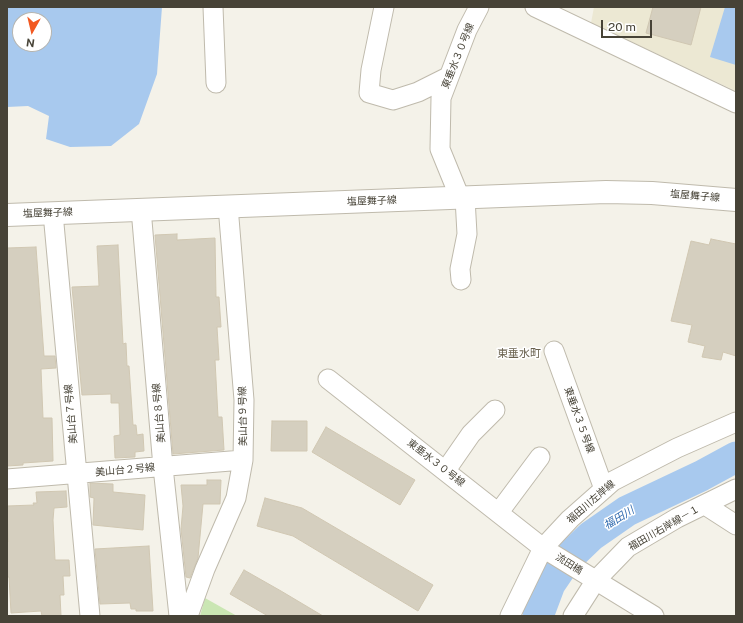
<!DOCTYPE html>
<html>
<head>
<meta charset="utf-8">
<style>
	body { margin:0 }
	#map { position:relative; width:743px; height:623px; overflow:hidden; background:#f4f2e9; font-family:"Public Sans",sans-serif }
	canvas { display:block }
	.frame { position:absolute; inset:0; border:8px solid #474337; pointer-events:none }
	.north { position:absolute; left:12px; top:12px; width:40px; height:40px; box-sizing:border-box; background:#fff; border:1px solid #b5b4af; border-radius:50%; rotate:188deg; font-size:11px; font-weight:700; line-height:16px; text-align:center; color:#474337 }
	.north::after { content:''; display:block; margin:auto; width:14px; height:18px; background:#f25922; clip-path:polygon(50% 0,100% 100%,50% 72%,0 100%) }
	.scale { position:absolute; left:601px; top:20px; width:51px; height:18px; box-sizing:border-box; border:2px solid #474337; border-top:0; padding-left:5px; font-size:12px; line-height:14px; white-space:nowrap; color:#474337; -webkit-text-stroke:3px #fff; paint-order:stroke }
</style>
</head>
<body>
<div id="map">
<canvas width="743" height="623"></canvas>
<div class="frame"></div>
<div class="north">N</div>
<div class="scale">20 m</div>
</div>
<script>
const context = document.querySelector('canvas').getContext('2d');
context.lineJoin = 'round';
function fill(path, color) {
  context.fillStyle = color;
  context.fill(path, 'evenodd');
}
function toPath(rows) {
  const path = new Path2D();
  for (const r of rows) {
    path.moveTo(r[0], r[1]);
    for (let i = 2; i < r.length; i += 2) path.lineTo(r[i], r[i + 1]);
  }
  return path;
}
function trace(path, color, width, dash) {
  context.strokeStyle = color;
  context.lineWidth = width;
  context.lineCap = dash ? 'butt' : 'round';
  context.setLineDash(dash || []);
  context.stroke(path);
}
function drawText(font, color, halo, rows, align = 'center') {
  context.font = font + ' "Public Sans","Noto Sans JP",sans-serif';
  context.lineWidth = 3;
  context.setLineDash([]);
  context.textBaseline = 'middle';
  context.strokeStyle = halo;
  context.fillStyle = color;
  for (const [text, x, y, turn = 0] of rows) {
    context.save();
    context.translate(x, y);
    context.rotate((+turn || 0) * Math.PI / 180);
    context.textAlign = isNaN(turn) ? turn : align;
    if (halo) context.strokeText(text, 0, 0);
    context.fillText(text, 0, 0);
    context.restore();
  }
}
fill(toPath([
	[594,7,736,7,736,91,591,23]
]), '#ece8d3');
fill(toPath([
	[205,598,237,616,200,616]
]), '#cae6b3');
fill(toPath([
	[7,7,162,7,157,74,139,124,111,146,70,147,46,139,49,116,28,106,7,107],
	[20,20,44,20,44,44,20,44],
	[725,7,736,7,736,65,710,57]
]), '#a8c9ee');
trace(toPath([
	[538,616,550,584,567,559,591,536,627,511,701,476,736,457]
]), '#a8c9ee', 31);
const building = toPath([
	[653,7,701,7,691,45,646,33,653,7],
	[177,234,177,240,215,238,216,297,219,297,221,327,217,327,219,360,215,360,218,417,222,417,224,450,173,454,155,235,177,234],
	[711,239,736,244,736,356,723,352,721,360,702,357,705,346,688,342,692,325,671,321,691,241,709,245,711,239],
	[118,245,123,344,126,343,127,366,129,366,133,425,136,425,137,435,143,434,144,451,135,452,135,457,115,458,114,436,120,435,119,403,111,403,111,394,82,395,72,287,99,286,97,246,118,245],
	[36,247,44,356,55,356,56,368,41,369,43,418,52,418,53,461,23,463,23,465,7,466,7,248,36,247],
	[272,421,307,421,307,451,271,451,272,421],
	[326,427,415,480,400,505,312,452,326,427],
	[207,480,221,480,220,504,203,504,198,558,190,578,186,577,181,529,183,506,181,485,207,485,207,480],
	[90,483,113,484,113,492,145,495,143,530,93,525,94,498,90,497,90,483],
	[66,491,67,507,54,508,53,520,55,560,69,560,70,576,63,576,64,595,60,595,61,616,42,616,41,611,11,613,9,577,7,577,7,543,8,542,7,506,34,505,33,503,37,503,36,492,66,491],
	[265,498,302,508,433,585,418,611,293,536,257,526,265,498],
	[149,546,153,611,136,611,136,609,131,609,130,603,100,604,95,549,149,546],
	[244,570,281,591,323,616,268,616,230,594,244,570]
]);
fill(building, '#d5cfbf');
trace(building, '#d0c7b2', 1);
const minor = toPath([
	[213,7,216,83],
	[384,7,371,70,369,93,393,100,418,92,448,77],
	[535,7,736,103],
	[460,198,440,149,441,98,467,30,479,7],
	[141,209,163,467,179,616],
	[53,213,90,616],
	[461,280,460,269,467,234,465,198],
	[554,351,604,489],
	[328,379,543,548,654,616],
	[446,470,471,434,495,410],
	[7,479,243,460],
	[705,505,736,525],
	[499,512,540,457],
	[188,616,205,569,236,498,243,460,244,400,228,206],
	[510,616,543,548,570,519,613,481,677,448,736,422],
	[573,616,596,580,628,547,677,518,736,489]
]);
const tertiary = toPath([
	[7,215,606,192,652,193,736,200]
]);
trace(minor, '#bfbaac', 21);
trace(tertiary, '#bfbaac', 24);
trace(minor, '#fff', 19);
trace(tertiary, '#fff', 22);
drawText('10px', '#474337', '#fff', [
	["東垂水３０号線",458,56,-68],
	["塩屋舞子線",695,196,5],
	["塩屋舞子線",372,201,-2],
	["塩屋舞子線",48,213,-2],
	["美山台８号線",159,413,-95],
	["美山台７号線",71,414,-95],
	["美山台９号線",243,416,-91],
	["東垂水３５号線",579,420,70],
	["東垂水３０号線",436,463,38],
	["美山台２号線",125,470,-5],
	["福田川左岸線",591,502,-41],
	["福田川右岸線－１",664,528,-30],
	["流田橋",569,564,32]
]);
drawText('11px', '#6a624f', '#fff', [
	["東垂水町",519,354]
]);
drawText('italic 11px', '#346db0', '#fff', [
	["福田川",619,518,-32]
]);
</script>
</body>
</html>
